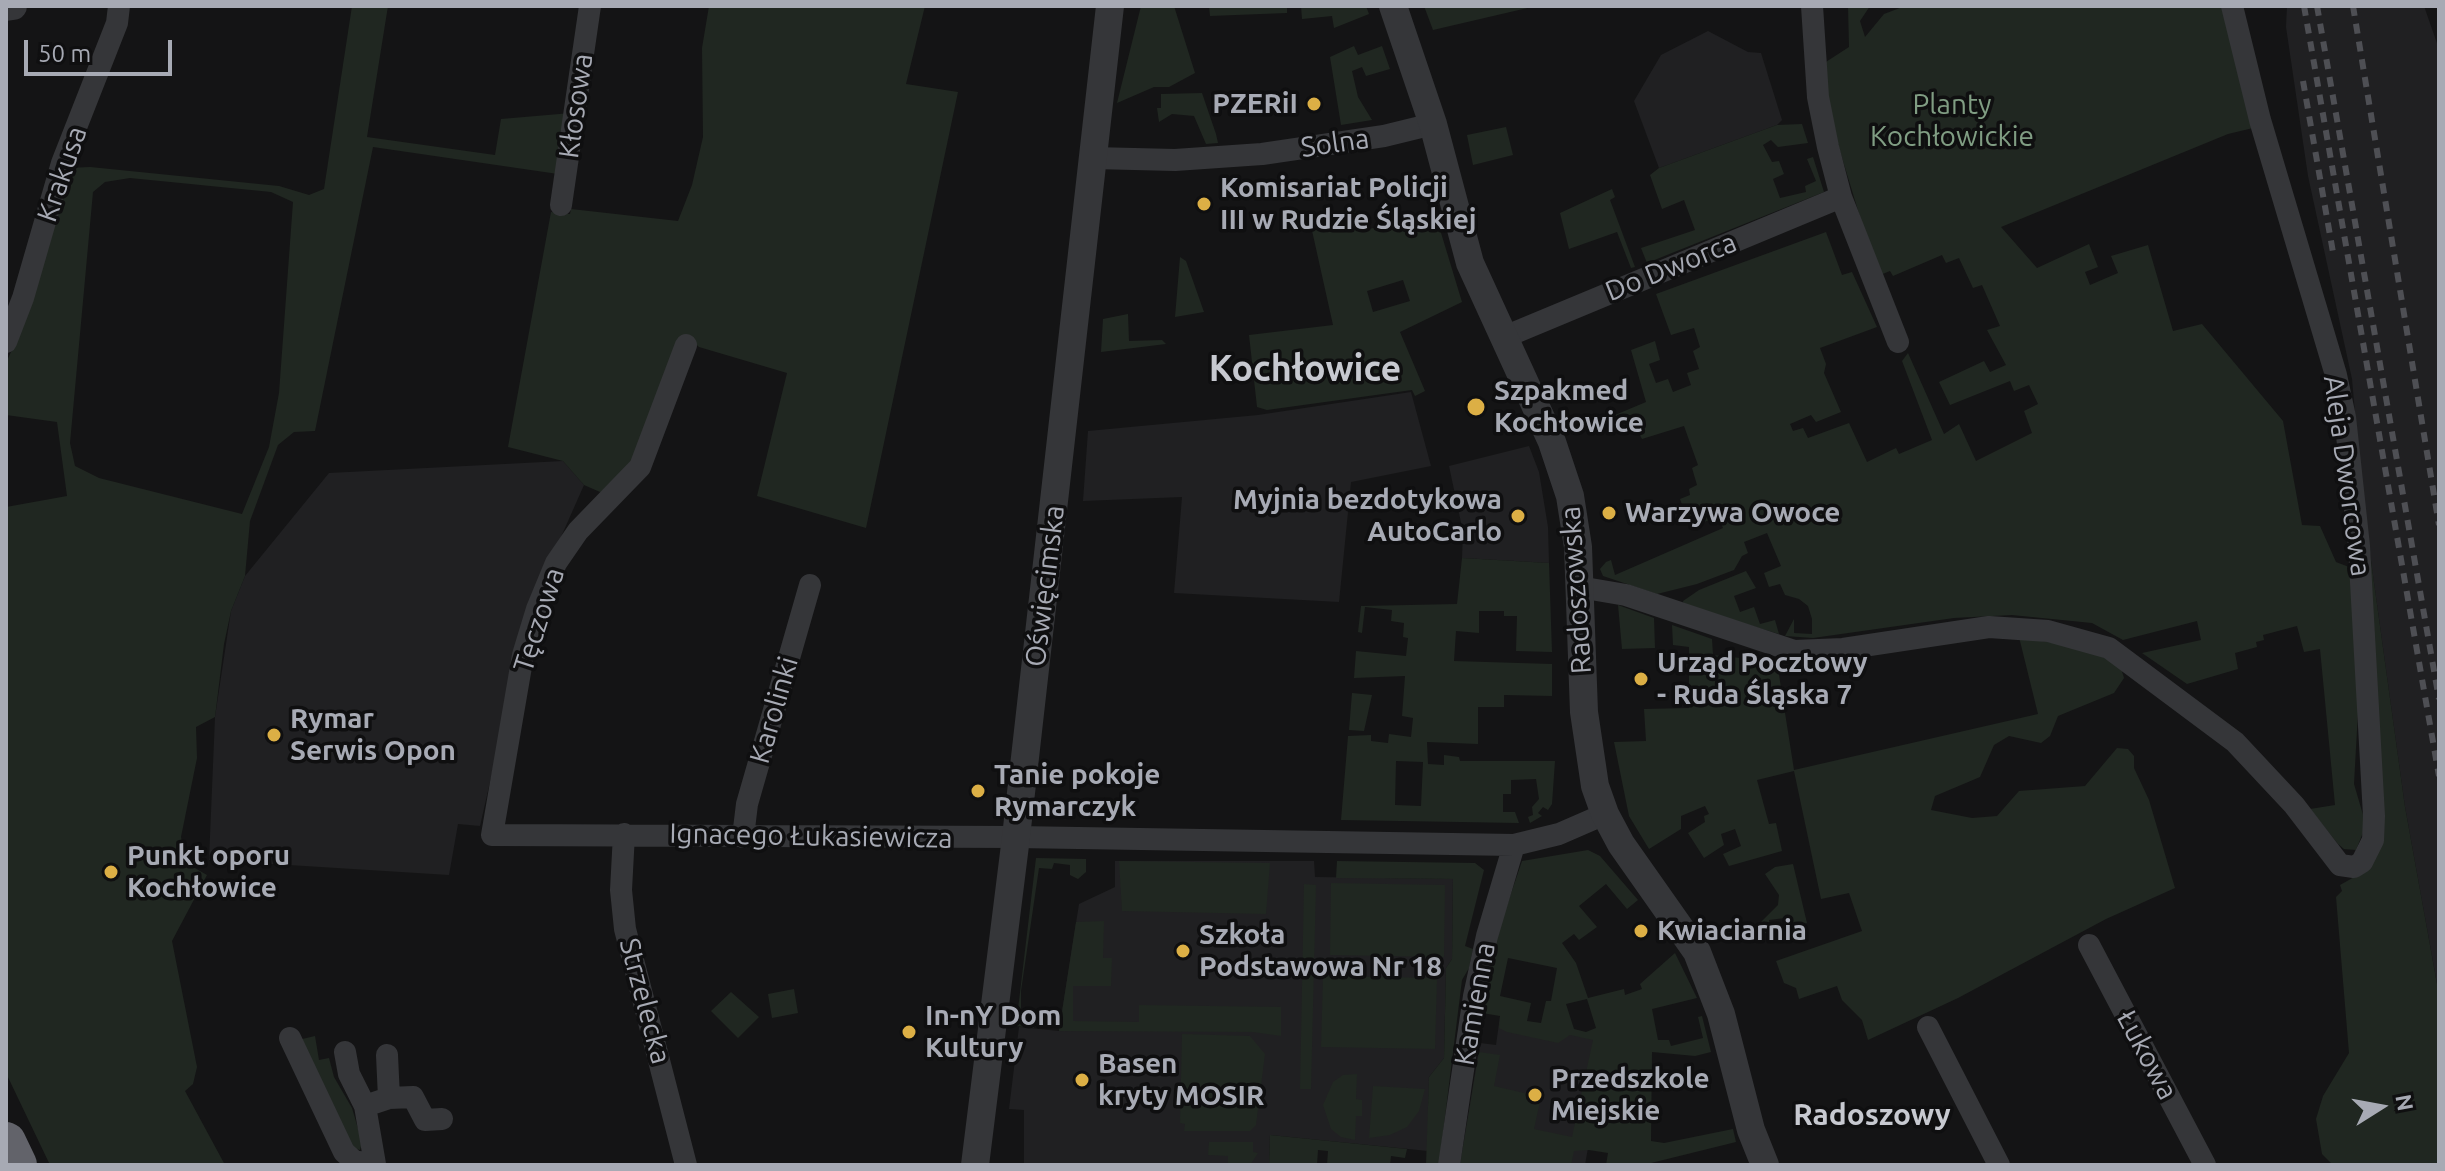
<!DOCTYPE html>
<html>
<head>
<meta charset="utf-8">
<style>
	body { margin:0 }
	#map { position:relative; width:2445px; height:1171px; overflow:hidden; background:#141415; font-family:Ubuntu,sans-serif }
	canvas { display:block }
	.frame { position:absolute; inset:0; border:8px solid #a7aab4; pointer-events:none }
	.north { position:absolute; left:2341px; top:1067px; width:80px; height:80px; -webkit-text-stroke:6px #0f0f10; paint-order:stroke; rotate:79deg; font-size:22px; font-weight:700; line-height:32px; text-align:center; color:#a7aab4 }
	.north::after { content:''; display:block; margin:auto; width:28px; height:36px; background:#a7aab4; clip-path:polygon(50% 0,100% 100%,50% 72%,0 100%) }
	.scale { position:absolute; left:24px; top:40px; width:148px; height:36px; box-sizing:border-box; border:4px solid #a7aab4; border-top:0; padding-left:10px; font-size:24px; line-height:28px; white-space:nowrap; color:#a7aab4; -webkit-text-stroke:6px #0f0f10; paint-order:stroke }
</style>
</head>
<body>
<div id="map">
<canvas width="2445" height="1171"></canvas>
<div class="frame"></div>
<div class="north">N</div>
<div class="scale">50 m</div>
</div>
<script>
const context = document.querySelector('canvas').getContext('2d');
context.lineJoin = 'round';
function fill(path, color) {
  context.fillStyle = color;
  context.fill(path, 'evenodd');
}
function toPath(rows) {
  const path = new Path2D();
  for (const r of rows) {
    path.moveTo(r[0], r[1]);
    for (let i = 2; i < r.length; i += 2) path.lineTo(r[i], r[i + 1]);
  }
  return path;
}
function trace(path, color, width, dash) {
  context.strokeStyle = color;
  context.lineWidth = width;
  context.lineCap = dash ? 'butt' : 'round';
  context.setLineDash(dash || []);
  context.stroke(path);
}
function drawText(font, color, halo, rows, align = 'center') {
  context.font = font + ' Ubuntu,sans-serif';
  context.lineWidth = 7;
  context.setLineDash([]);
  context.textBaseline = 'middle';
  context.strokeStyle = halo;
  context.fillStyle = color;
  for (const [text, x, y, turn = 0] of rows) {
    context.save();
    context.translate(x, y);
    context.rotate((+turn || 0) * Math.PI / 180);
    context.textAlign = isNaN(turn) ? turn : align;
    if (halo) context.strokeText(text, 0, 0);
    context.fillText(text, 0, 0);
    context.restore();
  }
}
fill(toPath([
	[2287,6,2424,6,2439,49,2439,995,2405,807,2363,503,2352,379,2308,176,2286,27],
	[1708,31,1748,52,1761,53,1782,120,1777,125,1659,168,1634,101,1661,55],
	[1411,392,1431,466,1351,482,1339,602,1174,593,1182,497,1083,501,1088,431,1258,415],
	[1529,446,1539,472,1548,527,1549,563,1462,558,1463,532,1449,466],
	[563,461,584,485,553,555,505,716,480,826,458,824,449,875,209,860,215,717,231,611,245,576,329,473],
	[1115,861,1314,861,1315,877,1453,879,1452,959,1446,968,1444,1058,1429,1077,1428,1151,1270,1135,1269,1165,1024,1165,1024,1110,1009,1109,1019,1027,1059,1031,1079,904,1115,887],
	[1500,1016,1607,1039,1585,1165,1460,1165,1480,1043,1496,1045]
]), '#202022');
fill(toPath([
	[352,6,388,6,367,137,495,155,501,119,571,113,558,174,373,147,315,431,294,432,278,445,250,521,245,576,231,611,224,644,215,717,196,727,197,758,181,837,186,863,207,875,172,941,197,1067,193,1084,185,1091,225,1165,50,1165,6,1073,6,507,67,496,57,422,6,415,6,363,15,343,68,168,90,167,279,186,309,195,324,189],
	[130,178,271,192,293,202,279,393,269,447,242,514,99,478,75,466,70,443,93,192,105,182],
	[709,6,925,6,906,84,958,92,866,528,757,496,787,373,699,347,692,341,644,447,607,495,584,485,563,461,508,447,551,212,570,214,571,209,678,221,692,185,703,137,702,48],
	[1141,6,1174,6,1195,73,1169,87,1154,87,1117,103],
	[1209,6,1287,6,1287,13,1210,16],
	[1301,6,1366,6,1369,14,1334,28,1332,16,1302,19],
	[1424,6,1536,6,1433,30],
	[1848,6,1870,6,1860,21,1865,37,1884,14,1905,6,2235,6,2253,128,2228,134,2001,227,2037,268,2089,244,2098,267,2085,272,2090,285,2118,273,2111,256,2148,245,2173,331,2202,324,2283,421,2302,525,2320,526,2336,562,2349,567,2353,574,2359,694,2354,784,2366,825,2356,850,2344,849,2338,844,2310,809,2335,805,2320,649,2304,652,2297,626,2263,635,2264,640,2256,642,2257,647,2235,653,2238,669,2187,684,2142,653,2201,640,2197,621,2123,640,2092,623,2012,615,1954,618,1813,638,1785,636,1794,619,1794,633,1812,634,1812,619,1808,606,1799,599,1785,595,1780,584,1769,587,1764,573,1781,566,1767,533,1744,542,1748,553,1742,556,1734,570,1697,584,1657,594,1603,576,1600,569,1606,562,1611,560,1615,575,1723,528,1718,517,1690,527,1680,499,1690,495,1689,489,1697,485,1692,468,1698,465,1684,426,1642,439,1636,428,1617,420,1615,415,1646,402,1631,350,1655,341,1660,360,1649,364,1656,383,1668,379,1673,392,1691,385,1687,373,1699,369,1693,351,1700,347,1694,328,1671,335,1656,294,1826,232,1842,275,1852,272,1877,327,1820,348,1826,364,1824,373,1841,412,1816,422,1811,415,1790,424,1793,431,1803,428,1808,438,1849,423,1867,462,1896,448,1899,454,1932,440,1902,361,1908,353,1944,434,1959,424,1976,461,2032,433,2024,411,2038,404,2029,385,2014,391,2010,381,1950,405,1939,382,1984,361,1990,372,2006,365,1987,330,2000,326,1982,285,1973,288,1959,258,1946,263,1942,255,1893,276,1890,271,1878,276,1815,69,1849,47],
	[1354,46,1358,55,1382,46,1390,69,1366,76,1362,67,1352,71,1358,97,1372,120,1341,125,1330,57],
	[1202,93,1216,134,1218,143,1206,144,1194,116,1172,114,1159,122,1157,108,1161,108,1161,94],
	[1802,124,1808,143,1778,147,1771,140,1763,145,1772,162,1779,161,1784,174,1773,179,1780,198,1806,192,1805,186,1816,181,1807,159,1813,157,1824,192,1647,263,1641,248,1695,230,1684,200,1662,209,1650,175,1659,168,1777,125],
	[1506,127,1513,155,1473,165,1467,135],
	[1612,189,1615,197,1610,200,1635,267,1631,268,1617,232,1569,249,1560,213],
	[1356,212,1365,230,1435,213,1462,302,1400,332,1425,391,1415,396,1412,390,1267,410,1257,407,1249,335,1333,325,1311,226],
	[1403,280,1410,301,1373,312,1367,291],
	[1180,257,1186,261,1204,312,1175,317],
	[1128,314,1129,341,1162,340,1166,344,1101,352,1103,319],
	[2363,503,2405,807,2439,995,2439,1165,2333,1165,2322,1154,2316,1119,2323,1096,2349,1053,2336,897,2342,891,2340,885,2365,871],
	[1462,558,1549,563,1552,652,1516,651,1517,616,1504,616,1504,611,1479,611,1479,633,1456,631,1454,661,1552,664,1552,696,1504,695,1504,707,1478,707,1478,744,1427,742,1428,764,1444,765,1444,755,1459,757,1460,761,1555,761,1552,804,1548,810,1543,807,1538,813,1542,816,1530,823,1528,817,1533,815,1532,807,1539,799,1536,779,1511,780,1511,794,1503,794,1503,812,1515,812,1519,823,1341,820,1348,736,1371,735,1371,741,1388,743,1389,734,1411,737,1413,718,1402,716,1405,676,1354,678,1356,651,1406,656,1408,638,1403,637,1404,623,1391,621,1392,610,1365,607,1362,633,1358,632,1361,606,1457,604],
	[1396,761,1423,762,1421,806,1395,805],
	[1746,571,1756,588,1734,596,1740,612,1754,607,1760,624,1775,620,1779,634,1684,606,1683,601,1699,590],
	[1618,605,1654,618,1655,648,1622,649],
	[1672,625,1712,639,1713,655,1777,662,1794,770,2038,714,2019,637,2087,649,2120,665,2124,678,2114,693,2058,716,2050,736,2041,743,2009,736,1994,745,1980,777,1935,796,1931,810,1972,818,1997,816,2019,791,2085,786,2117,748,2128,749,2134,756,2134,768,2149,800,2175,888,2106,919,1958,998,1868,1040,1862,1020,1842,1000,1837,986,1799,999,1796,988,1784,983,1776,961,1862,931,1849,893,1821,899,1794,771,1757,780,1769,824,1776,823,1782,851,1729,866,1723,854,1741,846,1735,829,1721,834,1724,845,1704,858,1688,833,1705,822,1704,816,1709,814,1705,806,1681,816,1681,829,1649,849,1629,816,1614,742,1646,741,1644,709,1689,708,1689,647,1673,645],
	[1352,693,1372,695,1364,731,1349,730],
	[1588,850,1600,856,1638,900,1627,909,1606,884,1579,906,1597,927,1579,940,1574,934,1562,943,1576,963,1588,998,1624,989,1625,995,1642,989,1640,984,1675,953,1697,998,1652,1009,1658,1040,1669,1040,1671,1046,1703,1038,1698,1017,1702,1016,1711,1052,1695,1056,1652,1052,1651,1141,1664,1143,1733,1129,1736,1142,1643,1165,1606,1165,1608,1153,1589,1150,1574,1151,1571,1165,1460,1165,1479,1052,1500,1055,1494,1086,1541,1097,1534,1129,1572,1137,1593,1040,1570,1035,1558,1043,1507,1032,1499,1028,1500,1016,1482,1013,1493,947,1522,861],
	[1508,958,1557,968,1551,1001,1546,1001,1541,1023,1527,1021,1531,1003,1500,996],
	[1587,999,1596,1028,1586,1032,1574,1029,1566,1004],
	[1036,858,1086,859,1086,872,1078,879,1070,875,1070,865,1054,863,1052,869,1039,868,1021,991,1021,1011,1031,1013,1030,1021,1035,1023,1034,1028,1016,1026],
	[1119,861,1270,863,1266,914,1122,911],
	[1337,861,1475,863,1484,870,1465,946,1473,949,1469,968,1462,980,1439,1165,1426,1165,1429,1077,1444,1058,1446,968,1452,959,1453,879,1336,878],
	[1793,864,1807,923,1787,929,1785,918,1769,920,1771,931,1756,937,1753,930,1778,905,1779,895,1765,874,1775,867],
	[1331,883,1445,885,1444,957,1330,955],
	[1304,884,1316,885,1311,1089,1300,1089],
	[1104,921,1103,958,1112,958,1111,986,1073,986,1073,1021,1139,1022,1139,1005,1281,1007,1281,1036,1253,1032,1059,1031,1076,922],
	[1323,976,1437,978,1435,1049,1321,1047],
	[794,989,798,1013,772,1018,768,994],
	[731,992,759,1017,738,1038,711,1011],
	[1182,1034,1250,1036,1265,1054,1256,1125,1250,1131,1184,1131,1185,1124,1180,1123],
	[315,1036,319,1060,329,1058,334,1077,352,1108,362,1142,360,1150,352,1148,298,1040],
	[1357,1074,1356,1099,1362,1100,1362,1116,1356,1116,1355,1140,1341,1137,1331,1129,1323,1105,1333,1082,1343,1075],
	[1373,1086,1425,1089,1419,1111,1407,1127,1390,1135,1369,1138],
	[1270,1135,1329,1141,1407,1149,1405,1158,1391,1156,1390,1165,1327,1165,1328,1151,1318,1150,1317,1165,1269,1165],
	[1209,1142,1253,1142,1253,1152,1258,1153,1250,1165,1228,1165,1228,1156,1208,1155]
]), '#202721');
trace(toPath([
	[1812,6,1818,97,1828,147,1841,197,1898,342],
	[1093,158,1175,160,1262,154,1384,136,1433,124],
	[561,205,590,6],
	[1502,338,1841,197],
	[6,342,23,298,62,163,117,23,119,6],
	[686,345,640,467,578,531,556,563,537,609,523,655,492,835,1016,837,1514,845,1559,834,1605,814],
	[1579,587,1626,595,1794,651,1843,649,1989,627,2048,631,2109,648,2235,742,2294,805,2340,865,2354,867,2362,862,2373,840,2374,816,2359,546,2345,417,2336,375,2260,120,2232,6],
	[624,834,621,890,625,929,686,1165],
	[743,837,747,804,810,585],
	[2089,945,2205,1165],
	[1928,1027,1999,1165],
	[290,1038,344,1152,354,1161,375,1165],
	[345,1052,349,1074,365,1106,375,1164],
	[389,1098,413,1097,425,1120,442,1119],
	[365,1106,389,1098,387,1055],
	[1449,1165,1474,996,1487,936,1514,845]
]), '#353639', 22);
trace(toPath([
	[1393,6,1433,124,1470,263,1552,442,1570,496,1578,547,1584,712,1595,786,1605,814,1621,844,1697,952,1721,1014,1751,1130,1765,1165],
	[6,7,13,6],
	[975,1165,1016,837,1110,6]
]), '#353639', 28);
trace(toPath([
	[6,1142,17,1165]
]), '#62636a', 40);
trace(toPath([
	[2304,6,2439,776],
	[2317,6,2439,699],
	[2353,6,2439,525],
	[2303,81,2334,258]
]), '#4e4f54', 6, [10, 8]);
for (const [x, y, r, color] of [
	[1314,104,8,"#dcaf45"],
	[1204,204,8,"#dcaf45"],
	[1476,407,10,"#dcaf45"],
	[1609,513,8,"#dcaf45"],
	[1518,516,8,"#dcaf45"],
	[1641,679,8,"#dcaf45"],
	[274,735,8,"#dcaf45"],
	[978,791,8,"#dcaf45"],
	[111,872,8,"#dcaf45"],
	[1641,931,8,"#dcaf45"],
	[1183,951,8,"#dcaf45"],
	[909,1032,8,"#dcaf45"],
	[1082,1080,8,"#dcaf45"],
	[1535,1095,8,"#dcaf45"]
]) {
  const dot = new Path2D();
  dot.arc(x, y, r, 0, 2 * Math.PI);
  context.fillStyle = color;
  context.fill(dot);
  trace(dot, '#0f0f10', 3);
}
drawText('bold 28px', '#a7aab4', '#0f0f10', [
	["PZERiI",1298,104,"right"],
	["Komisariat Policji",1220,188],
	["III w Rudzie Śląskiej",1220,220],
	["Szpakmed",1494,391],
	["Kochłowice",1494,423],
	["Myjnia bezdotykowa",1502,500,"right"],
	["AutoCarlo",1502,532,"right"],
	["Warzywa Owoce",1625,513],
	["Urząd Pocztowy",1657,663],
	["- Ruda Śląska 7",1657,695],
	["Rymar",290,719],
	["Serwis Opon",290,751],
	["Tanie pokoje",994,775],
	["Rymarczyk",994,807],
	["Punkt oporu",127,856],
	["Kochłowice",127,888],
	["Kwiaciarnia",1657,931],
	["Szkoła",1199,935],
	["Podstawowa Nr 18",1199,967],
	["In-nY Dom",925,1016],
	["Kultury",925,1048],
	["Basen",1098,1064],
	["kryty MOSIR",1098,1096],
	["Przedszkole",1551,1079],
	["Miejskie",1551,1111]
], 'left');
drawText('28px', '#809d83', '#0f0f10', [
	["Planty",1952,105],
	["Kochłowickie",1952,137]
]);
drawText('28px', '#a7aab4', '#0f0f10', [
	["Kłosowa",576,106,-82],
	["Solna",1335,143,-8],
	["Krakusa",62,174,-71],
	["Do Dworca",1671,267,-22],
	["Aleja Dworcowa",2347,476,82],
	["Oświęcimska",1045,586,-83],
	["Radoszowska",1576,590,-94],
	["Tęczowa",539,620,-72],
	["Karolinki",774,710,-74],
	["Ignacego Łukasiewicza",811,836,1],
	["Strzelecka",645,1001,75],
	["Kamienna",1475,1004,-80],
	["Łukowa",2147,1055,62]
]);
drawText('bold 30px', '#c7c9d0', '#0f0f10', [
	["Radoszowy",1872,1115]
]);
drawText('bold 36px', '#c7c9d0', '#0f0f10', [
	["Kochłowice",1305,369]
]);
</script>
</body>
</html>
